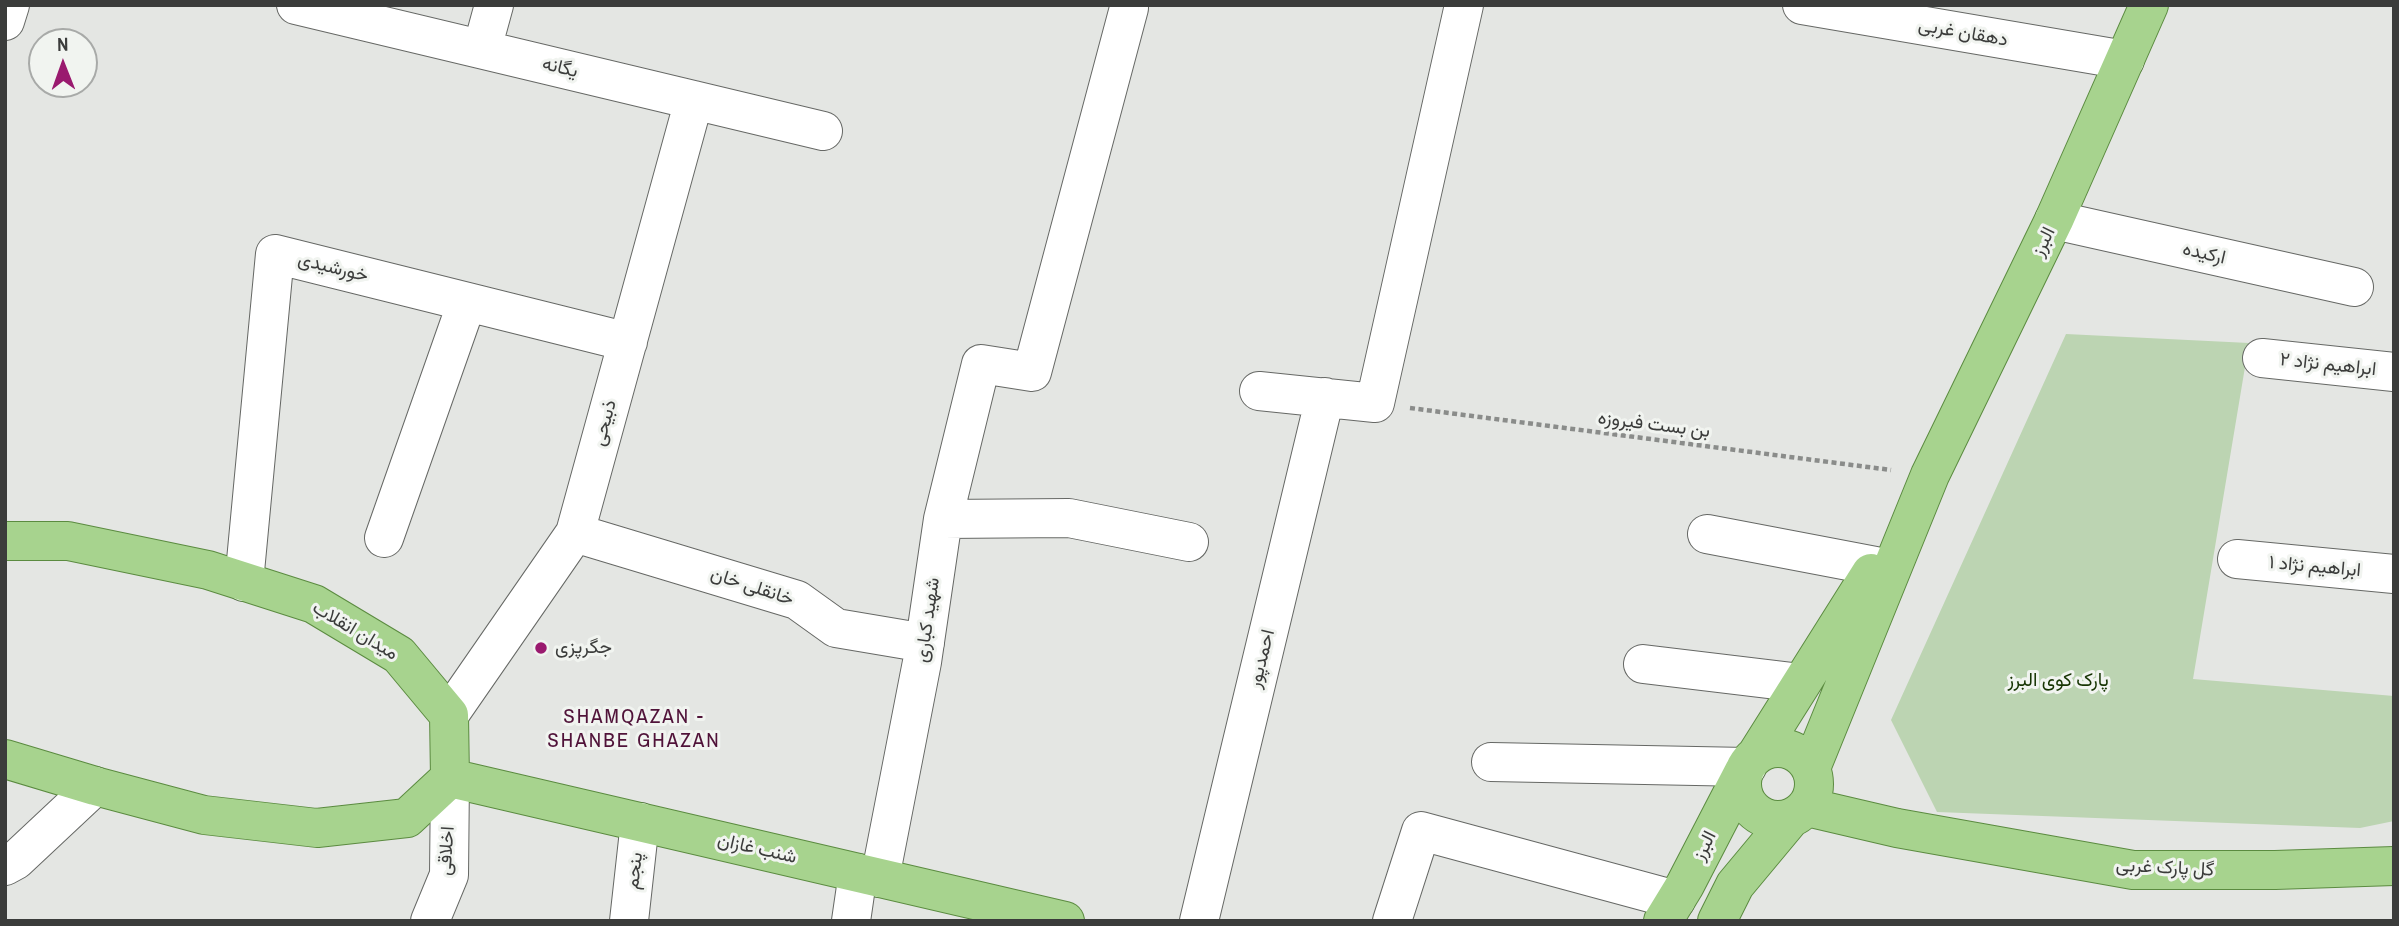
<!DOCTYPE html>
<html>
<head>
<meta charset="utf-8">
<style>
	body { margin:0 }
	#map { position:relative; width:2399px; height:926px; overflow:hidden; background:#e4e6e3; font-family:"Archivo Narrow",sans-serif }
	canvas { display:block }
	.frame { position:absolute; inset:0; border:7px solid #3b3c3b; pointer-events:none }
	.north { position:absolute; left:28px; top:28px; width:70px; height:70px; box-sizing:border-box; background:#f1f4f0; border:2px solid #a8aaa8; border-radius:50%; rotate:359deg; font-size:19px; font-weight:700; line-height:28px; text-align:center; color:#3b3c3b }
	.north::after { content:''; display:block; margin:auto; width:24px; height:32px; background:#9a1a6f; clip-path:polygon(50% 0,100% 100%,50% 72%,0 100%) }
</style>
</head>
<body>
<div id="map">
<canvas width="2399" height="926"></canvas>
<div class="frame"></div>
<div class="north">N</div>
</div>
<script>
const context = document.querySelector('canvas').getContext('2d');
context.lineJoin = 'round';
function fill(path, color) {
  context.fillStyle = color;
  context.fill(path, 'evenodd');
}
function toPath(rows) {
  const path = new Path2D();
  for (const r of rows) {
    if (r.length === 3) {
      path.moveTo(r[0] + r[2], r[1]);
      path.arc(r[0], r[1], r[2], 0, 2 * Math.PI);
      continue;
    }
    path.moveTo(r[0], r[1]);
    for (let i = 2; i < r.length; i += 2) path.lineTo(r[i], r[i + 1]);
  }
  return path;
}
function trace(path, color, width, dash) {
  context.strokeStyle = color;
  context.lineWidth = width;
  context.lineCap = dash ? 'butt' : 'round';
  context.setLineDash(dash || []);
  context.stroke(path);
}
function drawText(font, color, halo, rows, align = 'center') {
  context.font = font + ' "Archivo Narrow",Vazirmatn,sans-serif';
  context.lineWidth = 6;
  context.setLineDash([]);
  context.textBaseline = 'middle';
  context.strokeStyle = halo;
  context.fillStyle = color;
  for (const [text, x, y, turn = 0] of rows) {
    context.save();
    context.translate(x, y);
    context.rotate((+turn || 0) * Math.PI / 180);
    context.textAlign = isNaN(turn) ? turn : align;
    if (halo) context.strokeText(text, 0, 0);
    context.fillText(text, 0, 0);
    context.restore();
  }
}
fill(toPath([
	[2066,334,2249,343,2193,679,2394,696,2394,821,2360,828,1937,812,1891,720]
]), '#bcd4b2');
const minor = toPath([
	[296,5,823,131],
	[1802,5,2125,60],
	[5,21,10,5],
	[482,49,494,5],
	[2054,220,2354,287],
	[2262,358,2394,372],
	[1259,391,1375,403,1464,5],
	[943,519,1069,518,1189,542],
	[575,533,797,600,836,628,925,643],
	[1707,534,1875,566],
	[384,538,467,302],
	[2237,559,2394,574],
	[244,582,275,254,628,342],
	[1643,664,1801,683],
	[449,715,575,533,694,100],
	[1491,762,1747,767],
	[5,866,16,860,95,786],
	[880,878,922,662,943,519,981,364,1032,372,1129,8],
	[430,921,449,875,450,778],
	[629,921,640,822],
	[851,921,858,873],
	[1199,921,1325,397],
	[1392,921,1421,831,1676,900]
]);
const major = toPath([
	[5,541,68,541,208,570,314,604,399,655,449,715,450,778,407,818,317,828,204,815,95,786,5,759],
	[1778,784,36],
	[1757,754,1871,573],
	[1811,768,1930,475,2054,220,2149,5],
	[450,778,1065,921],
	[1807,807,1897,828,2133,870,2275,870,2394,866],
	[1663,921,1685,885,1744,771],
	[1717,921,1735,885,1790,819]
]);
trace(minor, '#666865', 40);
trace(major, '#5b8b40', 40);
trace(toPath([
	[1410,408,1891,470]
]), '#8a8c8a', 4.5, [5, 3.5]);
trace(minor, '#fff', 38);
trace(major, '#a7d38e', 38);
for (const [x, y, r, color] of [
	[541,648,7,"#9a1a6f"]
]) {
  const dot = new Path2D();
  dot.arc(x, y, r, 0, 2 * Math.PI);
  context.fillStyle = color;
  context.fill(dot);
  trace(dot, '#f1f4f0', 2.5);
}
drawText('19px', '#3b3c3b', '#f1f4f0', [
	["دهقان غربی",1963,33,10],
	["یگانه",560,68,14],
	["البرز",2044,242,-64],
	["ارکیده",2204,254,13],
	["خورشیدی",333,268,14],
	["ابراهیم نژاد ۲",2328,365,6],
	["ذبیحی",605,423,-75],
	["بن بست فیروزه",1654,425,7],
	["ابراهیم نژاد ۱",2315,567,5],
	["خانقلی خان",752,587,18],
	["شهید کباری",928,620,-82],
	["میدان انقلاب",355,631,31],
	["احمدپور",1262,659,-76],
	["البرز",1705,846,-63],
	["شنب غازان",757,849,13],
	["اخلاقی",447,851,-86],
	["گل پارک غربی",2165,868,3],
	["پنجم",635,871,-84]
]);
drawText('19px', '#3b3c3b', '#f1f4f0', [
	["جگرپزی",555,648]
], 'left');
drawText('19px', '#163402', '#f1f4f0', [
	["پارک کوی البرز",2058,681]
]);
context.letterSpacing = '2px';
drawText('21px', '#501339', '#f1f4f0', [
	["SHAMQAZAN -",634,717],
	["SHANBE GHAZAN",634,741]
]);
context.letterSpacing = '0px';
</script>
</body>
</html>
